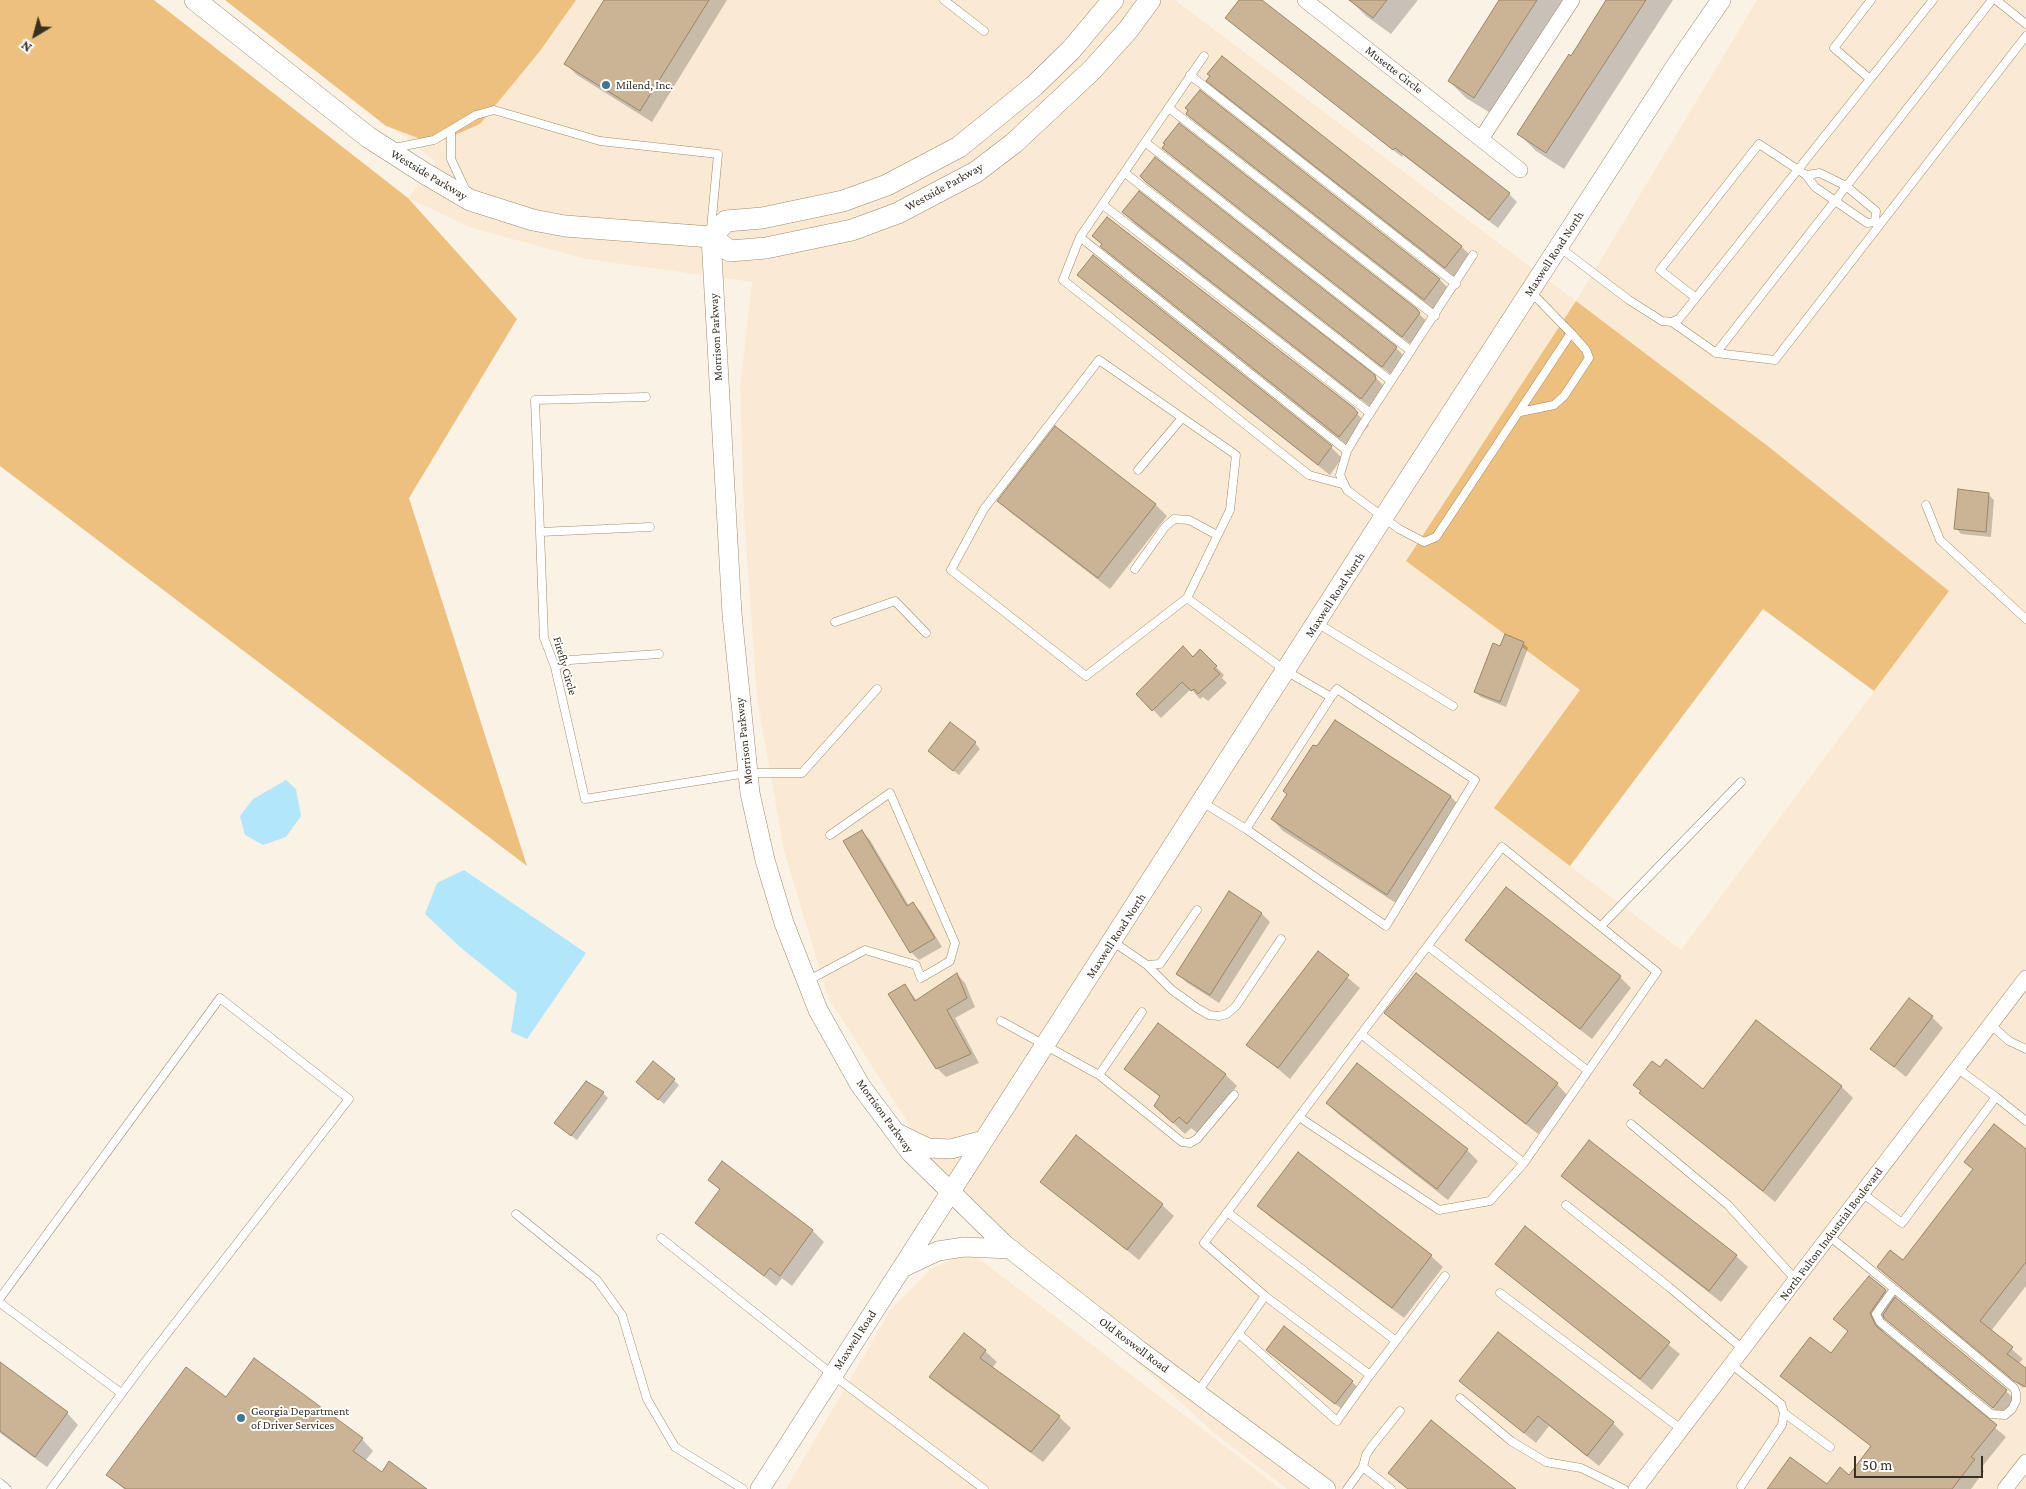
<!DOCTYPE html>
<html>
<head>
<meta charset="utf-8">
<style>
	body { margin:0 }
	#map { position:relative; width:2026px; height:1489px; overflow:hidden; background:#fbf2e6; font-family:"Crimson Pro",serif }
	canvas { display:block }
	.north { position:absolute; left:10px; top:10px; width:50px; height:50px; -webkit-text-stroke:4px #fff; paint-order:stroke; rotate:217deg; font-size:14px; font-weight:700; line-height:20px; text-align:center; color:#393024 }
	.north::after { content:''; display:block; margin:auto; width:18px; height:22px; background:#393024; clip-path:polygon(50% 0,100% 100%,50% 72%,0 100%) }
	.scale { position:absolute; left:1854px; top:1456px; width:129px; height:22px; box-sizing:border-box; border:2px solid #393024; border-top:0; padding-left:6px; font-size:15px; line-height:18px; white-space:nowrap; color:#393024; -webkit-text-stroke:4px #fff; paint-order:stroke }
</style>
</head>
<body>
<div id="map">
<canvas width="2026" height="1489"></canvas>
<div class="north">N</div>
<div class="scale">50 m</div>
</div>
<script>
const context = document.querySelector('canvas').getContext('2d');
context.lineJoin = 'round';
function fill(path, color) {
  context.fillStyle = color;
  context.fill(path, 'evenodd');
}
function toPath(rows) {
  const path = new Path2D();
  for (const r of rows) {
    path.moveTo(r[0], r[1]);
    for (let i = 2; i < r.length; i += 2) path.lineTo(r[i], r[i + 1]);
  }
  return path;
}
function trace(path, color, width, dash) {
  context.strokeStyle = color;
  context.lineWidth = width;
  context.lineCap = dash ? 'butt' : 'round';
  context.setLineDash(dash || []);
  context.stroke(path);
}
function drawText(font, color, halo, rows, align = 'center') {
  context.font = font + ' "Crimson Pro",serif';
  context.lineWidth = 4;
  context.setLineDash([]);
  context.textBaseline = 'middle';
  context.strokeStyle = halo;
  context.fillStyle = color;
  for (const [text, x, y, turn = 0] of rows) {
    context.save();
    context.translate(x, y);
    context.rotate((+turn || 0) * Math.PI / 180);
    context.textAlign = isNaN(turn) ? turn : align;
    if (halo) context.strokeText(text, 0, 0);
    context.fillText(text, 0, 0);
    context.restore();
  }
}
fill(toPath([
	[232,0,1175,0,1576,301,1757,0,2026,0,2026,1489,1287,1489,1214,1433,951,1191,828,997,784,851,757,698,744,515,740,387,752,282,586,259,472,228,408,198,436,162],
	[1769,447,1949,591,1681,950,1494,808,1580,691],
	[962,1255,977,1257,1281,1489,786,1489,891,1309,931,1269]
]), '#fbead3');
fill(toPath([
	[0,0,154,0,408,198,517,319,409,498,527,866,0,466],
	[225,0,576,0,540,51,480,124,434,144,386,126],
	[1576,301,1769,447,1949,591,1874,691,1763,609,1570,866,1494,808,1580,690,1406,561]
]), '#edc07e');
fill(toPath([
	[286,780,296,789,301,816,286,837,263,845,245,835,240,816,253,799],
	[464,870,586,953,527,1039,511,1032,517,993,460,947,425,914,437,883]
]), '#b2e6fb');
fill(toPath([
	[605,0,727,0,652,122,577,75,566,64],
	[1240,0,1260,0,1509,194,1517,202,1498,228,1403,155,1402,157,1235,26,1226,18],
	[1350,0,1418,0,1391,34,1366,16],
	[1501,0,1566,0,1492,114,1466,98,1449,81],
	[1608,0,1673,0,1564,169,1536,151,1519,134,1572,58],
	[1222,58,1462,247,1473,258,1457,279,1219,92,1208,81],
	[1200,91,1440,280,1451,291,1436,311,1199,125,1187,114],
	[1179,124,1419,314,1431,325,1414,347,1175,159,1164,148],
	[1153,187,1396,348,1407,359,1394,377],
	[1123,212,1374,376,1386,388,1373,409,1135,224],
	[1107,219,1357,414,1369,425,1351,448,1113,257,1094,236],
	[1094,257,1331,447,1342,458,1330,475,1090,286,1079,275],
	[1988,494,1994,500,1991,537,1961,534,1956,528],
	[999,501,1155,504,1167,516,1110,589,1010,512],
	[1523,643,1528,648,1506,707,1481,697,1475,692],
	[1200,651,1224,675,1222,678,1227,683,1208,701,1203,697,1200,699,1191,689,1161,718,1138,694],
	[1335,722,1451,797,1462,808,1399,905,1283,831,1272,819],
	[975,743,980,749,959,775,935,756],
	[861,831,870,840,909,906,913,904,921,912,942,947,919,960,911,952],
	[1229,893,1262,914,1270,922,1219,1003,1186,982,1178,973],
	[1467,940,1620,977,1631,988,1592,1039,1478,951],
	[1318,953,1360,988,1290,1079,1248,1044],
	[957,974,965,983,975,1007,955,1018,979,1063,946,1077,937,1068,905,985,917,1001],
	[1386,1013,1557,1084,1568,1096,1538,1134,1397,1024],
	[1932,1017,1943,1028,1906,1077,1872,1049],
	[1756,1022,1842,1087,1853,1098,1775,1202,1641,1093,1660,1069,1704,1090],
	[1158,1025,1226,1075,1237,1086,1199,1134,1191,1128,1185,1134,1167,1117,1160,1097,1126,1069],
	[654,1063,679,1085,664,1104,643,1087],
	[603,1093,608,1098,577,1140,561,1128],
	[1327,1103,1467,1150,1478,1161,1448,1200,1338,1114],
	[1589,1142,1736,1256,1748,1267,1721,1302,1574,1187,1563,1176],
	[2026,1150,2026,1286,1991,1331,2023,1359,2018,1364,2026,1370,2026,1384,2023,1388,1878,1267,1903,1262,1974,1170,1966,1162],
	[1298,1154,1431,1256,1443,1267,1404,1318,1270,1217,1259,1206],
	[710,1180,813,1231,824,1242,792,1286,782,1278,776,1286,697,1222,721,1191],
	[1042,1182,1162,1205,1174,1216,1139,1260],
	[1525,1228,1680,1354,1652,1390,1497,1263],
	[1869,1277,2015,1399,2001,1415,1886,1316,1880,1324,1885,1335,2006,1437,1981,1468,1984,1471,1971,1489,1769,1489,1827,1485,1849,1476,1872,1447,1782,1376,1831,1354,1849,1332,1835,1319],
	[1268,1350,1352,1382,1361,1390,1344,1411],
	[985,1351,997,1362,992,1368,1059,1417,1071,1428,1043,1462,942,1388,931,1377],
	[0,1364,67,1413,78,1425,47,1467,0,1433],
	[1460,1381,1613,1423,1624,1434,1599,1466,1549,1426,1536,1443],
	[226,1398,362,1439,373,1451,365,1461,382,1473,425,1489,124,1489,108,1475]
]), '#0003');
const building = toPath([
	[604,0,709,0,640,111,564,64,604,0],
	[1239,0,1262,0,1510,193,1489,220,1395,148,1393,150,1225,18,1239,0],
	[1349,0,1387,0,1373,18,1349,0],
	[1499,0,1537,0,1474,98,1448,81,1499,0],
	[1606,0,1646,0,1546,153,1517,134,1569,54,1571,56,1606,0],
	[1222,56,1462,246,1445,268,1206,81,1210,76,1207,74,1222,56],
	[1200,90,1440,279,1424,300,1186,114,1188,110,1185,108,1200,90],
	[1179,123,1417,309,1420,313,1402,337,1162,148,1165,144,1163,143,1179,123],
	[1155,157,1397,347,1382,367,1146,182,1140,176,1155,157],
	[1139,191,1375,375,1376,379,1361,399,1122,212,1139,191],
	[1107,217,1354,408,1358,413,1339,437,1100,246,1102,244,1092,236,1107,217],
	[1093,255,1332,446,1318,465,1077,275,1093,255],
	[1055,426,1156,504,1098,578,997,501,1055,426],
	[1958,489,1989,493,1986,532,1954,529,1958,489],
	[1505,634,1524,642,1500,702,1474,692,1493,643,1500,646,1505,634],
	[1183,646,1193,657,1200,649,1217,666,1214,669,1220,674,1198,694,1194,689,1191,691,1182,682,1152,711,1136,694,1183,646],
	[1335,720,1451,796,1387,895,1271,819,1287,794,1283,791,1313,745,1317,746,1335,720],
	[950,722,976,742,953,771,928,751,950,722],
	[862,830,907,906,913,902,935,938,910,953,843,841,862,830],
	[1506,887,1621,976,1580,1029,1465,940,1506,887],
	[1229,891,1262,913,1210,995,1176,974,1229,891],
	[1318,951,1349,975,1278,1068,1246,1045,1318,951],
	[957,973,967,998,947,1010,971,1054,936,1069,888,994,905,984,915,1001,957,973],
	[1416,973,1558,1083,1526,1124,1384,1013,1416,973],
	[1909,998,1933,1016,1894,1067,1870,1049,1909,998],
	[1756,1020,1842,1086,1763,1191,1639,1093,1641,1091,1633,1085,1652,1061,1660,1067,1666,1059,1703,1089,1756,1020],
	[1158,1023,1226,1074,1187,1124,1179,1117,1173,1123,1154,1106,1160,1096,1124,1069,1158,1023],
	[653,1061,675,1079,658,1100,636,1082,653,1061],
	[1357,1063,1468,1149,1437,1189,1326,1103,1357,1063],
	[586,1081,604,1092,571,1136,554,1123,586,1081],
	[1994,1124,2026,1149,2026,1262,1980,1321,2013,1347,2007,1354,2026,1368,2026,1387,2014,1381,1877,1267,1890,1250,1903,1260,1973,1169,1964,1162,1994,1124],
	[1076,1135,1163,1204,1127,1250,1040,1182,1076,1135],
	[1589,1140,1737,1255,1709,1291,1561,1176,1589,1140],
	[1298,1152,1432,1255,1392,1308,1257,1206,1298,1152],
	[722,1161,813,1230,780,1276,770,1268,764,1276,695,1223,720,1189,708,1180,722,1161],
	[1525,1226,1670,1342,1640,1379,1495,1264,1525,1226],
	[1869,1276,1886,1290,1870,1313,1876,1326,1997,1425,1971,1457,1975,1459,1952,1489,1767,1489,1790,1457,1827,1484,1840,1467,1849,1475,1871,1446,1780,1376,1810,1337,1831,1353,1848,1331,1833,1319,1869,1276],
	[1895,1297,2007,1390,1993,1408,1884,1318,1883,1315,1895,1297],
	[1284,1326,1353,1381,1335,1404,1266,1350,1284,1326],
	[1498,1332,1614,1422,1587,1456,1538,1416,1524,1433,1459,1381,1498,1332],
	[964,1333,986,1350,980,1358,1060,1416,1031,1452,929,1377,964,1333],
	[254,1358,363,1438,353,1451,382,1472,389,1461,427,1489,126,1489,106,1475,186,1367,226,1397,254,1358],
	[0,1362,68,1412,35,1457,0,1431,0,1362],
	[1431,1420,1516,1489,1408,1489,1388,1473,1431,1420]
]);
fill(building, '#cab495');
trace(building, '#9a8668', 1);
const service = toPath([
	[944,0,984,31],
	[1996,0,2026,24],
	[1204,56,1080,237,1347,451],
	[1190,75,1456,284],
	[1870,79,1834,48,1871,0],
	[1169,108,1435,316],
	[451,132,451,159,466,191],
	[1145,142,1411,351],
	[394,148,434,140,476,115,494,110,600,141,718,154,711,229],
	[1125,173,1391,381],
	[1806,175,1820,173,1846,186,1876,211,1875,222],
	[1103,205,1370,413],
	[1080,237,1063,280,1309,475,1342,484],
	[1559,247,1629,300,1662,321,1672,322,1679,319,1933,0],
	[1473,255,1363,424,1347,451,1340,475,1347,490,1399,529,1424,542,1436,537,1571,333,1530,291],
	[1696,298,1660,270,1759,144,1806,175,1815,187,1867,223,1875,222,1879,226],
	[1672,322,1716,353,1775,360,2026,36],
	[1716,353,1992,0],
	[646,397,535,400,544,638,555,667,585,799,747,773,802,773,877,689],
	[1520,412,1554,405,1564,396,1589,358,1586,350,1571,333],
	[1138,470,1182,418],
	[1926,505,1940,540,2026,619],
	[540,532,650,527],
	[1135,569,1165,527,1174,519,1189,520,1217,535],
	[1187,598,1230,510,1236,455,1099,360,984,509,951,570,1086,676,1187,598,1286,671,1331,697,1337,689,1475,780,1386,926,1246,829,1331,697],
	[835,622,895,601,926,633],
	[1317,623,1453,706],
	[555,667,570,660,659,654],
	[1202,802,1246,829],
	[1601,926,1741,782],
	[1112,941,1147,965,1160,964,1197,910],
	[1428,946,1588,1071],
	[1147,965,1172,990,1197,1008,1209,1015,1219,1016,1227,1014,1236,1006,1281,939],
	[807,981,865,950,916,965,921,978,950,961,955,943,890,793,830,835],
	[1001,1021,1099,1075,1182,1142,1190,1143,1197,1139,1234,1095],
	[1991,1025,2009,1041,2026,1049],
	[1361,1034,1524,1163],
	[1099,1075,1142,1012],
	[1996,1097,2026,1121],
	[1631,1124,1728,1205,1796,1280],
	[1862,1193,1902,1223,1996,1097,1957,1068],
	[1566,1205,1669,1287,1743,1349],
	[1227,1212,1396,1341,1370,1375,1265,1296],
	[516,1214,597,1280,622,1315,647,1399,675,1447,743,1489],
	[1829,1236,1859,1260,1959,1342,2014,1388,2016,1393,2016,1401,2012,1409,2005,1415,1991,1414,1880,1322,1876,1314,1894,1289],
	[661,1238,833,1375,984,1489],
	[1500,1293,1681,1429],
	[0,1298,220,998,349,1099,145,1362,51,1489],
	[0,1303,121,1393],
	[1239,1334,1337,1421,1370,1375],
	[1396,1341,1445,1276],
	[1731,1364,1781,1404,1784,1413,1782,1425,1741,1486],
	[1197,1393,1265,1296,1204,1243,1502,847,1657,972,1524,1163,1490,1201,1439,1210,1299,1117],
	[1460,1398,1511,1441,1546,1462,1581,1468,1624,1489],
	[1784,1413,1830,1447],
	[1363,1467,1366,1455,1372,1446,1400,1411],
	[0,1483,7,1489],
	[1347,1489,1363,1467,1391,1489]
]);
const minor = toPath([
	[1305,0,1520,170],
	[1481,139,1572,0],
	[1636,1489,2026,978],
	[2005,1489,2026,1462]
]);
const tertiary = toPath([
	[711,237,732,614,750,793,765,860,784,923,818,1010,860,1085,910,1152,1005,1245,1139,1350,1326,1489],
	[897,1133,928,1148,951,1149,984,1140],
	[902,1268,938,1251,964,1247,1011,1249],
	[760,1489,1383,518,1677,64,1721,0]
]);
const secondary = toPath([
	[195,0,368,137,424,173,470,200,533,220,565,226,711,237,730,251,766,248,852,230,898,213,976,172,1014,143,1092,70,1128,30,1150,0],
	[711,237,726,221,762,218,843,201,887,185,959,147,1034,86,1071,50,1113,0]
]);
trace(service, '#a08b6e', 9);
trace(minor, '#a08b6e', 16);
trace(tertiary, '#a08b6e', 20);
trace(secondary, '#a08b6e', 22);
trace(service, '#fff', 8);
trace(minor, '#fff', 15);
trace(tertiary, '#fff', 19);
trace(secondary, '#fff', 21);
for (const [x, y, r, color] of [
	[606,85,5,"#3d7a91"],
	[241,1418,5,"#3d7a91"]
]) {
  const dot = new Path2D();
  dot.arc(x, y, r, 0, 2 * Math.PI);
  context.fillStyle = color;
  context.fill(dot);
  trace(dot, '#fff', 2);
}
drawText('12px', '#393024', '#fff', [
	["Musette Circle",1394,70,38],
	["Westside Parkway",429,175,31],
	["Westside Parkway",944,187,-29],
	["Maxwell Road North",1554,254,-57],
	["Morrison Parkway",716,337,-93],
	["Maxwell Road North",1335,595,-57],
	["Firefly Circle",565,666,74],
	["Morrison Parkway",744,741,-96],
	["Maxwell Road North",1116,936,-57],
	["Morrison Parkway",885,1116,54],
	["North Fulton Industrial Boulevard",1831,1234,-53],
	["Maxwell Road",855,1340,-57],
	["Old Roswell Road",1134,1345,37]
]);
drawText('12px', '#393024', '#fff', [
	["Milend, Inc.",616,85],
	["Georgia Department",251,1411],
	["of Driver Services",251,1425]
], 'left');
</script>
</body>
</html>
